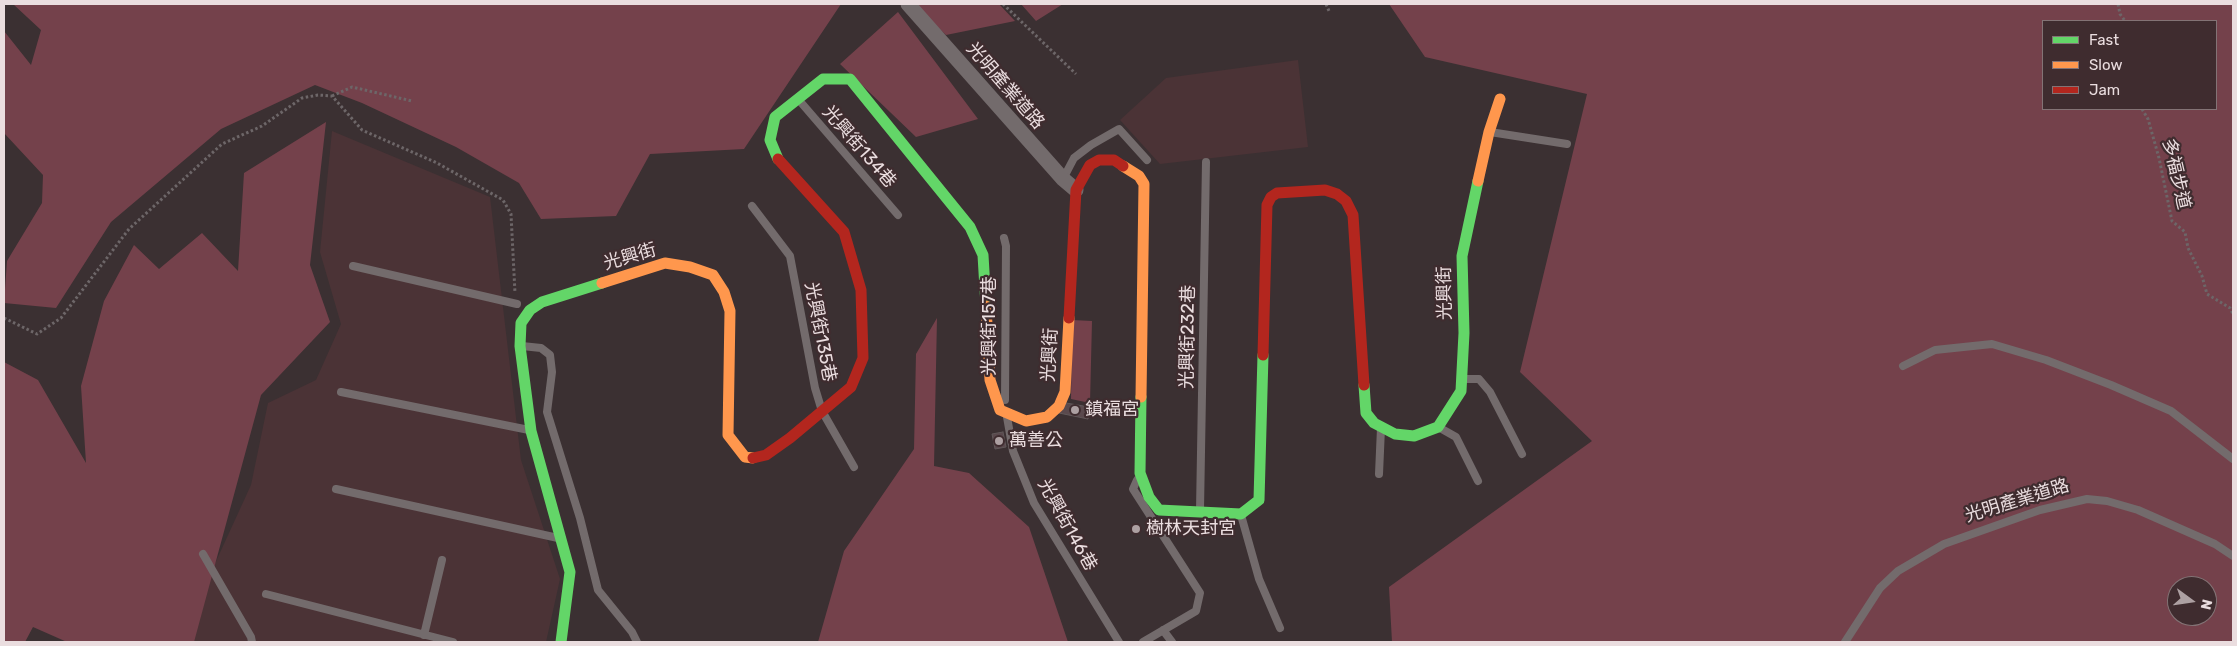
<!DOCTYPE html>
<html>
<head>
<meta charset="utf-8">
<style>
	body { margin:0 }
	#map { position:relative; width:2237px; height:646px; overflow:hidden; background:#3b3032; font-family:Rubik,sans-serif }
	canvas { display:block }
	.frame { position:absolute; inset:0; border:5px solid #eadddf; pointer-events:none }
	.legend { position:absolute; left:2042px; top:20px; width:175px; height:90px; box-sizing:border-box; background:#3f2c2f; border:1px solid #837375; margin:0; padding:6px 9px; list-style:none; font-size:15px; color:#eadddf }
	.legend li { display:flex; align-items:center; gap:10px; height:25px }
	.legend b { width:25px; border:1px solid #837375 }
	.north { position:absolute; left:2167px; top:576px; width:50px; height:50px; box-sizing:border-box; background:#3f2c2f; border:1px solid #837375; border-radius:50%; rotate:104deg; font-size:14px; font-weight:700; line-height:20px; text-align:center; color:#eadddf }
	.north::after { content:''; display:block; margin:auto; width:18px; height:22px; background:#ada0a2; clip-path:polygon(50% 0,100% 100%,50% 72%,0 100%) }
</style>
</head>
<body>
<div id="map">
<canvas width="2237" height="646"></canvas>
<div class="frame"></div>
<ul class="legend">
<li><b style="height:6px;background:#63d668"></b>Fast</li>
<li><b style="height:6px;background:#ff974d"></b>Slow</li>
<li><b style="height:6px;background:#b3261e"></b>Jam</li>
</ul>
<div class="north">N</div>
</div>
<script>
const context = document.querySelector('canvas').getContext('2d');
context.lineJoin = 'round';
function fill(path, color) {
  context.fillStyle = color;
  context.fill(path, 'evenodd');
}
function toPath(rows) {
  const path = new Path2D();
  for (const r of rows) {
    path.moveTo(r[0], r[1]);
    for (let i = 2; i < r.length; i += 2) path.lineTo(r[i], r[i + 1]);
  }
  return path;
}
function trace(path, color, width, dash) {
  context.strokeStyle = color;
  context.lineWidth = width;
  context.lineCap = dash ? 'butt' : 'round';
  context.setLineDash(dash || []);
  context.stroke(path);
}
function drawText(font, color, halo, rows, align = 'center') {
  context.font = font + ' Rubik,"Noto Sans TC",sans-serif';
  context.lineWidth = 4.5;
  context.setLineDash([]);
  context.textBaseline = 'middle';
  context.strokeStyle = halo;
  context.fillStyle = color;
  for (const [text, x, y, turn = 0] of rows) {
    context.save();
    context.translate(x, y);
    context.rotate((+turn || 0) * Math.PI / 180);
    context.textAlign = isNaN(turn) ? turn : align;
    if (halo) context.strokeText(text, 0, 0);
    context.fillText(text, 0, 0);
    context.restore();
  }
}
fill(toPath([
	[1298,60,1308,147,1160,164,1120,120,1166,78],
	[332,131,490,197,521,460,560,579,546,642,179,642,251,485,268,403,316,380,341,324,320,252]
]), '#4b3336');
fill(toPath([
	[13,4,841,4,744,149,650,154,616,216,541,219,519,183,456,147,362,103,315,85,221,129,111,222,56,308,4,303,7,261,42,203,43,175,4,133,4,31,31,65,41,30],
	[912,4,999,4,1015,21,946,35],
	[1021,4,1063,4,1036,21],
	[1389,4,2233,4,2233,642,1392,642,1389,587,1592,441,1520,372,1587,94,1425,57],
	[2043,21,2216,21,2216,109,2043,109],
	[2177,586,2207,586,2207,616,2177,616],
	[898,12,978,119,916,137,840,64],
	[326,122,310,265,330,322,261,395,194,642,67,642,33,627,25,642,4,642,4,362,38,380,86,463,81,386,104,301,134,245,159,269,202,233,238,271,244,173],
	[937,318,934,466,969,473,1029,527,1068,642,818,642,844,551,914,449,916,354],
	[1072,320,1092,321,1090,403,1071,399]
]), '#74414b');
const building = toPath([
	[1066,403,1089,407,1088,419,1059,413,1066,403],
	[1003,432,1006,447,995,449,992,434,1003,432]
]);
fill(building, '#5a494d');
trace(building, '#615859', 1);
trace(toPath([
	[1003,4,1076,74],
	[1326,4,1329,11],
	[2118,4,2120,14,2125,21],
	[332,96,352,87,412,101],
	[2142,109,2148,119,2159,158,2172,221,2185,232,2188,248,2202,276,2207,294,2230,308,2233,314],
	[4,318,37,334,61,318,129,229,222,144,262,126,302,98,318,95,332,96,362,130,437,163,503,200,511,214,515,293]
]), '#6d6668', 3, [2.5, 2.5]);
trace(toPath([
	[798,99,898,215],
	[1490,132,1567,144],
	[1063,179,1074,158,1091,145,1119,129,1147,160],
	[752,206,790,256,815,388,822,411,854,467],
	[1004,238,1006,246,1005,400],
	[353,266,517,304],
	[522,346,541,348,550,355,552,372,547,412,580,518,598,590,632,632,637,642],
	[1903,366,1935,350,1992,344,2046,360,2111,385,2171,411,2233,459],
	[1463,379,1479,379,1490,392,1522,454],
	[341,392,529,430],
	[1007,417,1013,451,1034,503,1119,642],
	[1440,428,1456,437,1478,481],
	[1379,474,1381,428],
	[1137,480,1133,489,1200,593,1196,611,1143,642],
	[336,489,558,538],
	[1200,510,1206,162],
	[1241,515,1259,579,1280,628],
	[203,554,251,637,252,642],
	[266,594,453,642],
	[1163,630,1172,642],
	[424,635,442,560],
	[1845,642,1880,588,1898,571,1944,544,2040,510,2087,499,2107,501,2138,510,2215,544,2233,556]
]), '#736b6c', 8);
trace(toPath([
	[908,4,1063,179,1076,190]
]), '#736b6c', 15);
trace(toPath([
	[778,159,770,140,775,117,823,79,850,79,970,227,983,255,986,306],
	[1364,385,1366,413,1374,423,1395,434,1414,436,1438,427,1461,391,1464,333,1462,256,1478,181],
	[1141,397,1140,473,1149,497,1159,510,1241,514,1259,500,1263,355],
	[561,642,570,572,531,431,520,346,521,323,530,310,542,302,602,283]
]), '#63d668', 11);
trace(toPath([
	[1123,166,1139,176,1144,184,1141,397],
	[1478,181,1489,132,1500,99],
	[602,283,665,263,690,267,713,275,724,292,730,311,728,435,745,457,753,458],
	[986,306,990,380,1000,410,1026,421,1047,417,1059,406,1065,392,1069,318]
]), '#ff974d', 11);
trace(toPath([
	[1069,318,1076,190,1090,165,1099,160,1114,160,1123,166],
	[1263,355,1267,205,1271,197,1277,193,1325,190,1337,194,1346,201,1353,215,1364,385],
	[753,458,766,455,790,438,851,387,863,358,861,290,844,232,778,159]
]), '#b3261e', 11);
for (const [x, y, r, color] of [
	[1075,410,5,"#ada0a2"],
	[999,441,5,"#ada0a2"],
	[1136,529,5,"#ada0a2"]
]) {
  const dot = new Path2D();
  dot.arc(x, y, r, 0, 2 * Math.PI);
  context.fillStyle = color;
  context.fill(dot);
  trace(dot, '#3f2c2f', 2);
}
drawText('18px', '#eadddf', '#3f2c2f', [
	["光明產業道路",1005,86,49],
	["光興街134巷",859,147,49],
	["多福步道",2176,174,77],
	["光興街",630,257,-16],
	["光興街",1445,293,-91],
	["光興街157巷",990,326,-90],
	["光興街135巷",820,332,79],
	["光興街232巷",1188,337,-89],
	["光興街",1050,355,-87],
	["光明產業道路",2017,501,-17],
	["光興街146巷",1067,525,61]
]);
drawText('18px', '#eadddf', '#3f2c2f', [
	["鎮福宮",1085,410],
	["萬善公",1009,441],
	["樹林天封宮",1146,529]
], 'left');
</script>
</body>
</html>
